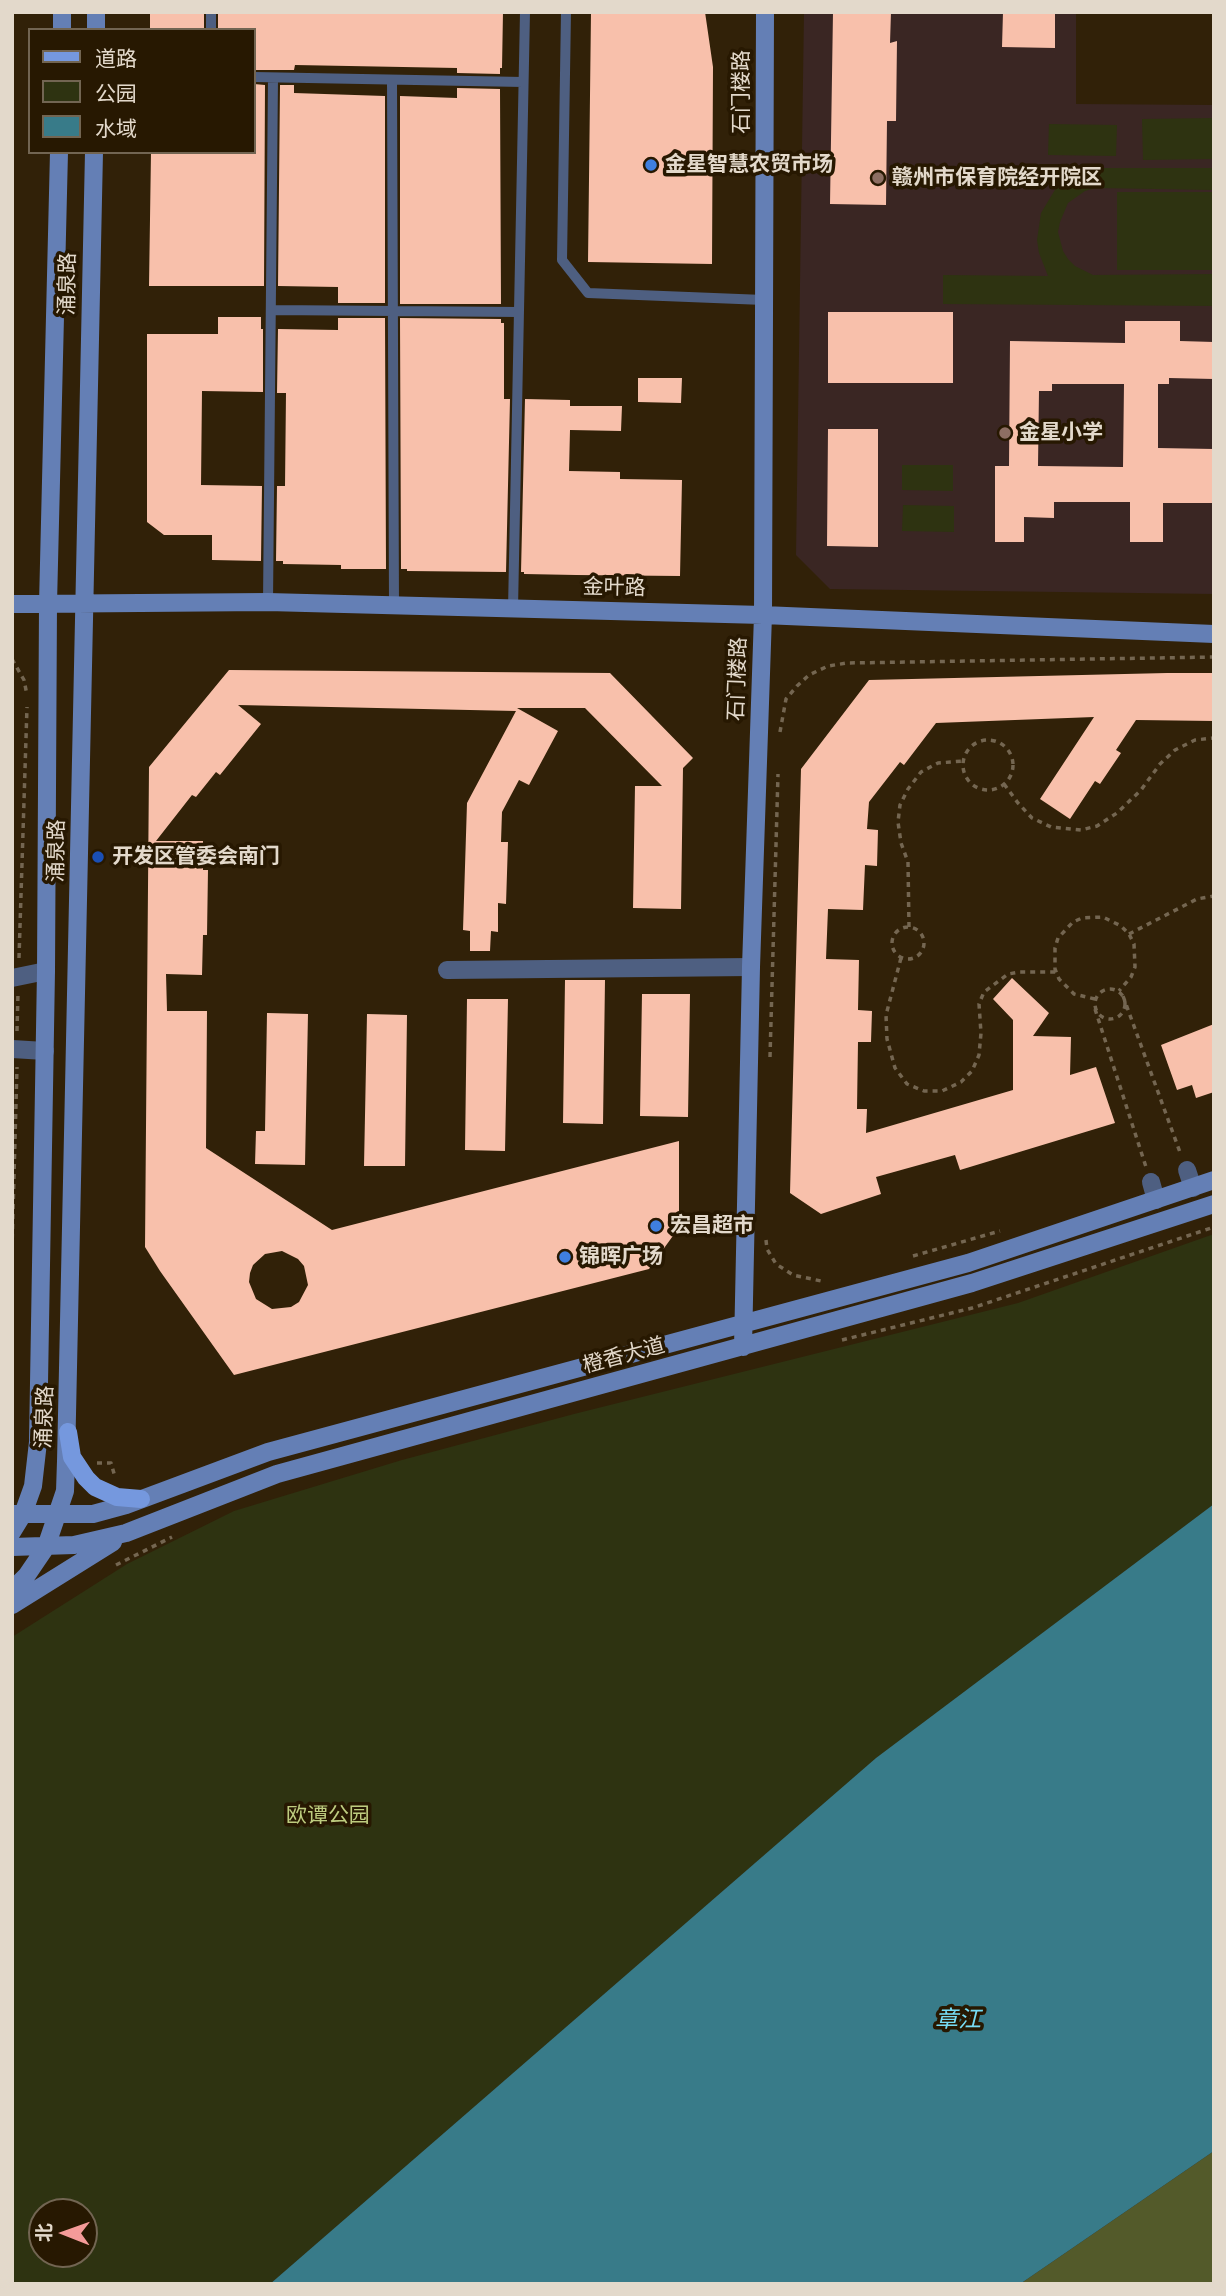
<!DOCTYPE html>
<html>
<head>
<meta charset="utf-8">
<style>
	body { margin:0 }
	#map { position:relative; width:1226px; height:2296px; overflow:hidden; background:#312108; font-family:"PT Sans Narrow","Noto Sans SC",sans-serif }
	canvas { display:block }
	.frame { position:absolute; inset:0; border:14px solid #e3d9cb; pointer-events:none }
	.legend { position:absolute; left:28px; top:28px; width:228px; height:126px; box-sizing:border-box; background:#271801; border:2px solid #726552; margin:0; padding:9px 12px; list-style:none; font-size:21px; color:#e3d9cb }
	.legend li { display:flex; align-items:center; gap:14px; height:35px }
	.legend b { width:35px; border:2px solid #726552 }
	.north { position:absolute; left:28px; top:2198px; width:70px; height:70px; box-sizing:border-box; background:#271801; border:2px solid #726552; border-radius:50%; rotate:271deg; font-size:19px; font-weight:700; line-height:28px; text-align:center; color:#e3d9cb }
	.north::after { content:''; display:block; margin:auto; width:24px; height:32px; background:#f59b99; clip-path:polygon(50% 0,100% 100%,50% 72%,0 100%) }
</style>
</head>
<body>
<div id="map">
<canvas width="1226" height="2296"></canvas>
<div class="frame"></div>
<ul class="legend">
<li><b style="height:9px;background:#7598de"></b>道路</li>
<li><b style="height:19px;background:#2e3311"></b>公园</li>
<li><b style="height:19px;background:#387b89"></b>水域</li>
</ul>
<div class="north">北</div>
</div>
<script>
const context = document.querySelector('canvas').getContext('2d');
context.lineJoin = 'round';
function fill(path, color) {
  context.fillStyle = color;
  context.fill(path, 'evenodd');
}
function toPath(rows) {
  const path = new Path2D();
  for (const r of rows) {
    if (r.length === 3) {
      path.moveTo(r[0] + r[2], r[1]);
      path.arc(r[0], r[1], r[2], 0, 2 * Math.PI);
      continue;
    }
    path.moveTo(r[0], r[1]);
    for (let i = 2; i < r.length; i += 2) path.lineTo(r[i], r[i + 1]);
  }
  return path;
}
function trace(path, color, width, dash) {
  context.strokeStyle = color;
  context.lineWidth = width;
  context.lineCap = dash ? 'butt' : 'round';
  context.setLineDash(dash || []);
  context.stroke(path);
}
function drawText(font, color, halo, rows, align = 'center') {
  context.font = font + ' "PT Sans Narrow","Noto Sans SC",sans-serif';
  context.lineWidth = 7;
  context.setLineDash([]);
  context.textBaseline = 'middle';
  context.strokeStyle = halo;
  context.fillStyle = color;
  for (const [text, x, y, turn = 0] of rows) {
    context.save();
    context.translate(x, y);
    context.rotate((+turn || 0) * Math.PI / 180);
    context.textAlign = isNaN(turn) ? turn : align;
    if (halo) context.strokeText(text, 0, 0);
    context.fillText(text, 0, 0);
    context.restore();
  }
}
fill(toPath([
	[804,12,1076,12,1076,104,1214,105,1214,594,830,589,796,555]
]), '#3a2623');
fill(toPath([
	[1214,118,1214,159,1143,160,1142,119],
	[1049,124,1117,125,1116,156,1048,155],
	[1094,168,1214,168,1214,190,1095,188,1085,191,1068,203,1060,222,1058,232,1063,251,1068,259,1075,266,1093,275,1214,274,1214,306,943,304,943,275,1048,276,1039,253,1037,240,1041,213,1056,188,1080,172],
	[1117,192,1214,192,1214,270,1117,270],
	[902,465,953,465,953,491,902,490],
	[903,505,954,506,954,532,902,531],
	[1214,1234,1214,1504,876,1758,270,2284,12,2284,12,1637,127,1564,234,1511,402,1460,574,1414,1018,1303],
	[42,2212,84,2212,84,2254,42,2254]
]), '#2e3311');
fill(toPath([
	[1214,2151,1214,2284,1020,2284]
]), '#535a2a');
fill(toPath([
	[1214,1504,1214,2151,1020,2284,270,2284,876,1758]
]), '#387b89');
fill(toPath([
	[150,12,204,12,204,30,150,30],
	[218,12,503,12,502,68,500,68,500,74,457,73,457,68,295,65,294,70,254,70,254,30,218,30],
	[591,12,705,12,713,67,712,264,588,262],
	[833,12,891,12,890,43,897,41,896,121,887,121,886,205,830,204],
	[1003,12,1055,12,1055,48,1002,47],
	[254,84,265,85,264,286,149,286,151,152,254,152],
	[280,85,294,85,294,93,385,96,385,303,338,303,338,287,278,286],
	[457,88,500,89,501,304,400,304,400,96,457,98],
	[828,312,953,312,953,383,828,383],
	[218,317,261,317,261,329,263,329,263,392,202,391,201,485,262,486,261,561,212,560,212,535,164,535,147,522,147,334,218,334],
	[338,318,385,318,386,569,341,569,341,565,283,564,283,561,276,561,277,486,285,486,286,393,277,393,278,329,338,330],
	[400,318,501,319,501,323,504,323,504,399,510,399,506,572,407,571,407,569,401,569],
	[1125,321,1180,321,1180,341,1214,342,1214,379,1169,378,1169,384,1158,384,1158,448,1214,449,1214,503,1163,503,1163,542,1130,542,1130,502,1054,502,1054,518,1024,517,1024,542,995,542,995,466,1009,466,1010,341,1125,343],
	[1052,384,1124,384,1123,467,1038,466,1039,391,1052,391],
	[638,378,682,378,681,403,638,402],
	[525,399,570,400,570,406,622,406,621,431,570,430,569,471,620,472,620,479,682,480,680,576,576,575,524,574,524,572,521,572],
	[828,429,878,429,878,547,827,546],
	[229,670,610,673,693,758,683,768,681,909,633,908,635,786,662,786,585,708,517,708,558,731,529,785,519,780,502,812,501,842,508,842,506,904,498,903,498,932,491,931,490,951,470,951,470,931,463,930,467,803,516,711,238,705,261,724,220,775,216,772,196,797,192,795,156,841,203,841,203,870,208,870,207,935,203,935,202,975,166,974,167,1011,207,1011,206,1148,332,1230,679,1141,679,1216,675,1233,649,1269,234,1375,160,1271,145,1247,149,767],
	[282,1251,298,1259,304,1266,308,1285,299,1302,291,1307,272,1309,256,1299,249,1282,250,1273,253,1265,265,1254],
	[1167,673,1214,673,1214,721,1136,720,1116,750,1121,753,1100,784,1095,781,1070,819,1040,799,1094,717,936,723,904,765,900,762,869,802,867,829,878,830,877,866,865,865,863,910,828,909,826,959,859,960,858,1010,872,1011,871,1042,858,1042,857,1109,867,1109,866,1133,1013,1090,1013,1020,993,999,1012,978,1049,1013,1033,1036,1071,1037,1070,1075,1096,1067,1115,1123,960,1170,955,1155,876,1177,881,1194,821,1214,790,1193,801,769,869,680],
	[565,980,605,980,603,1124,563,1123],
	[642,994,690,994,688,1117,640,1116],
	[467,999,508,999,505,1151,465,1150],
	[267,1013,308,1014,305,1165,255,1164,256,1131,265,1131],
	[367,1014,407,1015,405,1166,364,1166],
	[1214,1024,1214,1092,1196,1098,1192,1085,1177,1090,1161,1045]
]), '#f8c0ab');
trace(toPath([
	[12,659,24,680,27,695],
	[780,732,786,699,797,686,809,675,828,666,847,663,1214,657],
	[988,765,25],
	[1004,784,1018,803,1032,818,1051,827,1081,830,1097,826,1117,813,1141,790,1160,764,1175,750,1195,740,1214,738],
	[909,927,908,862,901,843,898,822,900,805,908,789,921,772,938,763,963,761],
	[908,943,16],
	[1129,934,1197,899,1214,896],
	[19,958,27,707],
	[901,958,886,1015,887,1039,895,1068,907,1084,924,1091,942,1091,961,1082,972,1071,979,1055,981,1033,979,1004,984,992,1008,974,1020,972,1056,972],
	[1110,1004,15],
	[1123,996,1181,1155],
	[1095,999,1074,994,1059,979,1055,969,1055,948,1058,938,1073,922,1082,918,1103,917,1121,926,1129,934,1134,944,1135,967,1131,977,1119,991],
	[1095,1009,1146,1167],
	[17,1031,18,993],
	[770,1057,778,774],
	[766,1240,767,1249,776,1264,793,1275,821,1281],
	[12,1249,17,1067],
	[913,1256,1000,1231],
	[842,1340,972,1308,1214,1227],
	[97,1463,111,1463,115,1477],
	[116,1565,172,1537]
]), '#746651', 3.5, [5, 5]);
trace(toPath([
	[566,12,562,260,588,293,764,300],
	[211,30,211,12],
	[254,77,523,82],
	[392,80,394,606],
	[271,310,518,312],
	[268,602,273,78],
	[513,609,525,12]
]), '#4e5f81', 10);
trace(toPath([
	[447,970,751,967],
	[12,978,46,971],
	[12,1049,45,1051],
	[1187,1170,1193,1188],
	[1151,1182,1156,1200]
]), '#4e5f81', 18);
trace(toPath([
	[62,30,62,12],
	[96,30,96,12],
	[12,604,268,602,763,615,1214,634],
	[743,1347,751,967,763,615,765,12],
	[14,1514,93,1514,126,1505,268,1452,968,1263,1214,1180],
	[12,1532,23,1514,33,1486,38,1442,46,971,48,604,59,152],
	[12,1547,74,1545,126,1533,277,1474,972,1283,1214,1204],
	[12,1590,27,1575,46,1547,65,1491,66,1461,94,152],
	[12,1605,113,1542]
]), '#647fb5', 18);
trace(toPath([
	[68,1432,72,1457,86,1478,95,1487,117,1497,141,1499]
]), '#7598de', 18);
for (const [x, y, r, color] of [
	[651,165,7,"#3f7fe0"],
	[878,178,7,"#8d6e63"],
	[1005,433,7,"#8d6e63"],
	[98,857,7,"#1a4fb4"],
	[656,1226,7,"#3f7fe0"],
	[565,1257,7,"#3f7fe0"]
]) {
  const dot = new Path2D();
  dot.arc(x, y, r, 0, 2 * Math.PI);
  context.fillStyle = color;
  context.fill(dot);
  trace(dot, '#271801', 2.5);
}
drawText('21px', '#e3d9cb', '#271801', [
	["石门楼路",742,92,-90],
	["涌泉路",68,284,-89],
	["金叶路",614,588,1],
	["石门楼路",738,679,-88],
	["涌泉路",57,851,-89],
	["橙香大道",624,1356,-15],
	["涌泉路",45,1417,-88]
]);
drawText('bold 21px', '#e3d9cb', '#271801', [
	["金星智慧农贸市场",665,165],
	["赣州市保育院经开院区",892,178],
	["金星小学",1019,433],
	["开发区管委会南门",112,857],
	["宏昌超市",670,1226],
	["锦晖广场",579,1257]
], 'left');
drawText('21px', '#becc7f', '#271801', [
	["欧谭公园",328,1816]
]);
drawText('italic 23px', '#77ddf5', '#271801', [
	["章江",958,2020]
]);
</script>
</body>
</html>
